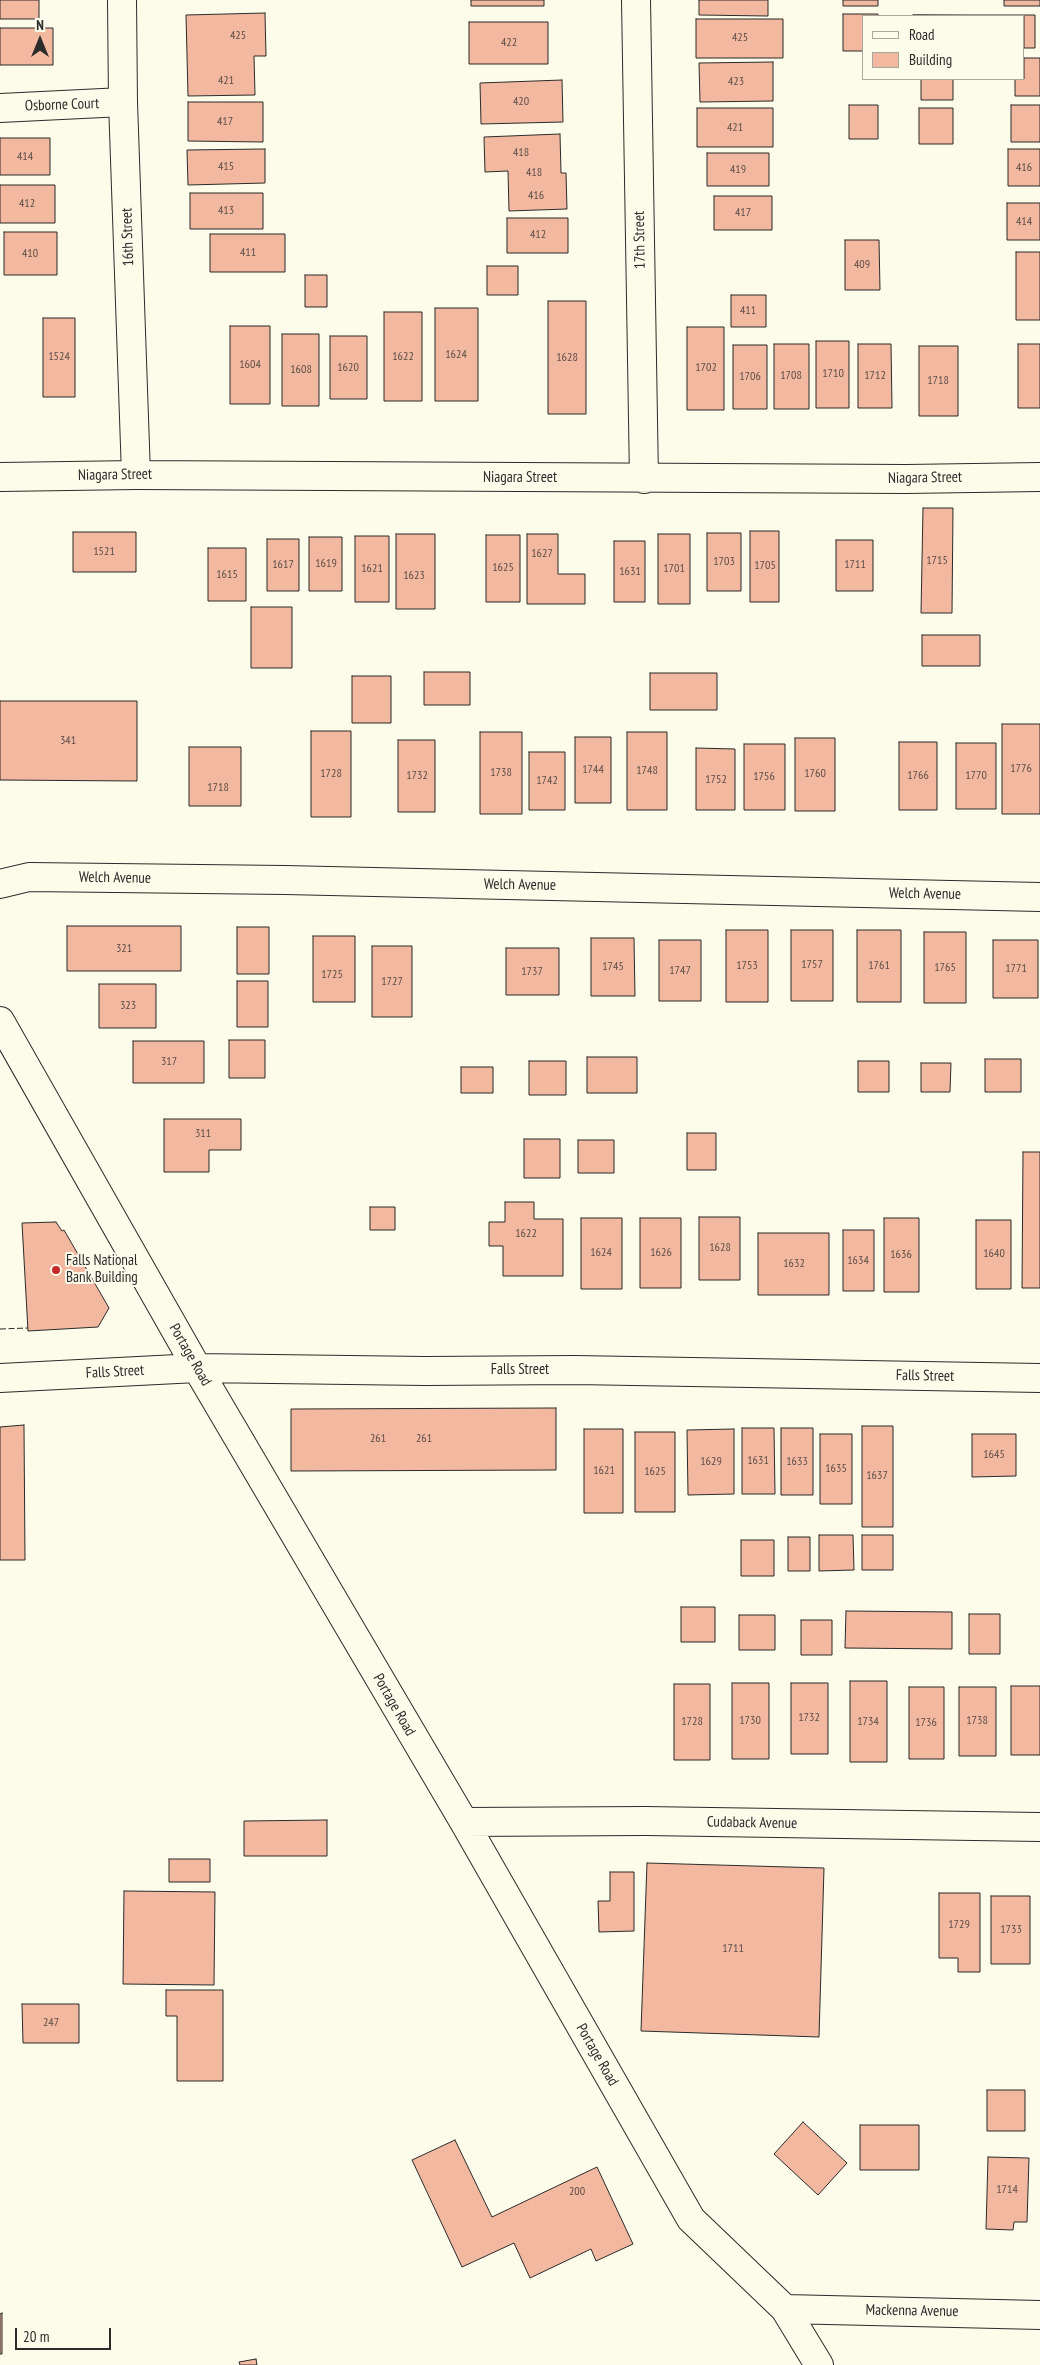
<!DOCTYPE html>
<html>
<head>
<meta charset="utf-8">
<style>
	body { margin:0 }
	#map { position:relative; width:1040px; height:2365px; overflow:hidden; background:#fdfbea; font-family:"PT Sans Narrow",sans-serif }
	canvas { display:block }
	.legend { position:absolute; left:862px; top:15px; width:162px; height:65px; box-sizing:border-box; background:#fdfbea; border:1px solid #a9a89e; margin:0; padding:6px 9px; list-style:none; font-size:15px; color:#2b2b2b }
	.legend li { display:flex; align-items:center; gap:10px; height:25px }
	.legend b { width:25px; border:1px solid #a9a89e }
	.north { position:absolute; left:15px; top:15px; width:50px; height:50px; -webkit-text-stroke:4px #fdfbea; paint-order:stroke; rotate:0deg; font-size:14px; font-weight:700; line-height:20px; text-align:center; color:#2b2b2b }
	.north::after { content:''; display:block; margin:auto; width:18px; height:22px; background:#2b2b2b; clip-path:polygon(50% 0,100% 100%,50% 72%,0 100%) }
	.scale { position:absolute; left:15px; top:2328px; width:96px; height:22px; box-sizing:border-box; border:2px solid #2b2b2b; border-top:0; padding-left:6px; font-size:15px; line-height:18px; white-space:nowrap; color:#2b2b2b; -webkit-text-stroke:4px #fdfbea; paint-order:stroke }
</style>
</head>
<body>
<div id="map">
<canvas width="1040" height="2365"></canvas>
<ul class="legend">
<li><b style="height:6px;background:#fdfbea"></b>Road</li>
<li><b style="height:14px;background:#f2b8a0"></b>Building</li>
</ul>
<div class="north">N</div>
<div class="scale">20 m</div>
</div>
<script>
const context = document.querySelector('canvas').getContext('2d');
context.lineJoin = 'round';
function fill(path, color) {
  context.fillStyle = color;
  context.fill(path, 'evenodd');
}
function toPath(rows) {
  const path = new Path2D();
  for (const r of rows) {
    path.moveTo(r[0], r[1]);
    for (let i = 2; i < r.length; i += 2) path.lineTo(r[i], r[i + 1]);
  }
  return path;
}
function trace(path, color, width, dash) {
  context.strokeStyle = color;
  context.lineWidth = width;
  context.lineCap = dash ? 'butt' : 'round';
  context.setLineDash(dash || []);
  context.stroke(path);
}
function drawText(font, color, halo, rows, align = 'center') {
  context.font = font + ' "PT Sans Narrow",sans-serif';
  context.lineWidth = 4;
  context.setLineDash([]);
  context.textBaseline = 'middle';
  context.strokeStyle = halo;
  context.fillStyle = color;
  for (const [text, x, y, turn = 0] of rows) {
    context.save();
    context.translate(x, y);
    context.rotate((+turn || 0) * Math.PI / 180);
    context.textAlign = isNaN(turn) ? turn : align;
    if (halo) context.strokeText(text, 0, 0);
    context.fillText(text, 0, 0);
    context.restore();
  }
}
const building = toPath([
	[0,0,39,0,39,19,0,19,0,0],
	[471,0,544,0,544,6,471,6,471,0],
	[699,0,768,0,768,16,699,15,699,0],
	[843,0,878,0,878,6,843,6,843,0],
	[1004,0,1040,0,1040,6,1004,6,1004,0],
	[265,13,266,56,254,56,255,95,188,96,186,15,265,13],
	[843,14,878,14,878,16,864,16,864,51,843,51,843,14],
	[913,15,1035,15,1035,48,1024,48,1024,16,913,15],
	[696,19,783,19,783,58,696,58,696,19],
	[469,22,548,22,548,64,469,64,469,22],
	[0,28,53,28,53,65,0,65,0,28],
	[1024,58,1040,58,1040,96,1015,96,1015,79,1024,79,1024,58],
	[773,62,773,101,700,102,699,63,773,62],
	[921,79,953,79,953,100,921,100,921,79],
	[562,80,563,122,481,124,480,83,562,80],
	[188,102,263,102,263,142,188,141,188,102],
	[849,105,878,105,878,139,849,139,849,105],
	[1011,105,1040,105,1040,142,1011,142,1011,105],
	[697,108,773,108,773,147,697,147,697,108],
	[919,108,953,108,953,144,919,144,919,108],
	[560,134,561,173,566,173,567,209,509,211,508,171,485,172,484,137,560,134],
	[0,138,50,138,50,175,0,175,0,138],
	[265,149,265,183,188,185,187,150,265,149],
	[1008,149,1040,149,1040,186,1008,186,1008,149],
	[707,153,769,153,769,186,707,186,707,153],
	[0,185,55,185,55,223,0,223,0,185],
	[190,193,263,193,263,229,190,229,190,193],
	[714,196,772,196,772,230,714,230,714,196],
	[1007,203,1040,203,1040,240,1007,240,1007,203],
	[507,218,568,218,568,253,507,253,507,218],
	[4,232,57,232,57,275,4,275,4,232],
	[210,234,285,234,285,272,210,272,210,234],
	[845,240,879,240,880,290,845,290,845,240],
	[1016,252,1040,252,1040,320,1016,320,1016,252],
	[487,266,518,266,518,295,487,295,487,266],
	[305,275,327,275,327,307,305,307,305,275],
	[731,295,766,295,766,327,731,327,731,295],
	[548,301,586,301,586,414,548,414,548,301],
	[435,308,478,308,478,401,435,401,435,308],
	[384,312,422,312,422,401,384,401,384,312],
	[43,318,75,318,75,397,43,397,43,318],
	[230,326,270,326,270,404,230,404,230,326],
	[687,327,724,327,724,410,687,410,687,327],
	[282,334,319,334,319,406,282,406,282,334],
	[330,336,367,336,367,399,330,399,330,336],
	[816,341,849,341,849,408,816,408,816,341],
	[774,344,809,344,809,409,774,409,774,344],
	[858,344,891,344,892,408,858,408,858,344],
	[1018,344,1040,344,1040,408,1018,408,1018,344],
	[733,345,767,345,767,409,733,409,733,345],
	[919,346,958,346,958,416,919,416,919,346],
	[923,508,953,508,952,613,921,613,923,508],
	[750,531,779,531,779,602,750,602,750,531],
	[73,532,136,532,136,572,73,572,73,532],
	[707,533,741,533,741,591,707,591,707,533],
	[396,534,435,534,435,609,396,609,396,534],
	[527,534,558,534,558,574,585,574,585,604,527,604,527,534],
	[658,534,690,534,690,604,658,604,658,534],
	[486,535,520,535,520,602,486,602,486,535],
	[355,536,389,536,389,602,355,602,355,536],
	[309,537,342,537,342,591,309,591,309,537],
	[267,539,299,539,299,591,267,591,267,539],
	[836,540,873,540,873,591,836,591,836,540],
	[614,541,645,541,645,602,614,602,614,541],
	[208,548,246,548,246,601,208,601,208,548],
	[251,607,292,607,292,668,251,668,251,607],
	[922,635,980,635,980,666,922,666,922,635],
	[424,672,470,672,470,705,424,705,424,672],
	[650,673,717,673,717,710,650,710,650,673],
	[352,676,391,676,391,723,352,723,352,676],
	[0,701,137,701,137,781,0,780,0,701],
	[1002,724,1040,724,1040,814,1002,814,1002,724],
	[311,731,351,731,351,817,311,817,311,731],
	[480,732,522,732,522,814,480,814,480,732],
	[627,732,667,732,667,810,627,810,627,732],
	[575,737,611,737,611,803,575,803,575,737],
	[795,738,835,738,835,811,795,811,795,738],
	[398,740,435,740,435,812,398,812,398,740],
	[899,742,937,742,937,810,899,810,899,742],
	[956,743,996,743,996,809,956,809,956,743],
	[744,744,785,744,785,810,744,810,744,744],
	[189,747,241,747,241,806,189,806,189,747],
	[696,748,735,749,735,810,696,810,696,748],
	[529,752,565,752,565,810,529,810,529,752],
	[67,926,181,926,181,971,67,971,67,926],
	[237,927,269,927,269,974,237,974,237,927],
	[726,930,768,930,768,1002,726,1002,726,930],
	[791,930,833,930,833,1001,791,1001,791,930],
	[857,930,901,930,901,1002,857,1002,857,930],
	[924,932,966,932,966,1003,924,1003,924,932],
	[313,936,355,936,355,1002,313,1002,313,936],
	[591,938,634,938,635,996,591,996,591,938],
	[659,940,701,940,701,1001,659,1001,659,940],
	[993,940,1038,940,1038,998,993,998,993,940],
	[372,946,412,946,412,1017,372,1017,372,946],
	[506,948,559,948,559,995,506,995,506,948],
	[237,981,268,981,268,1027,237,1027,237,981],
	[99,984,156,984,156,1028,99,1028,99,984],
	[229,1040,265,1040,265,1078,229,1078,229,1040],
	[133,1041,204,1041,204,1083,133,1083,133,1041],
	[587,1057,637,1057,637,1093,587,1093,587,1057],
	[985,1059,1021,1059,1021,1092,985,1092,985,1059],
	[529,1061,566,1061,566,1095,529,1095,529,1061],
	[858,1061,889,1061,889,1092,858,1092,858,1061],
	[921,1063,951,1063,950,1092,921,1092,921,1063],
	[461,1067,493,1067,493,1093,461,1093,461,1067],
	[164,1119,241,1119,241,1150,209,1150,209,1172,164,1172,164,1119],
	[687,1133,716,1133,716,1170,687,1170,687,1133],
	[524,1139,560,1139,560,1178,524,1178,524,1139],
	[578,1140,614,1140,614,1173,578,1173,578,1140],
	[1023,1152,1040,1152,1040,1288,1022,1288,1023,1152],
	[505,1202,534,1202,534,1219,563,1219,563,1276,503,1276,503,1246,489,1246,489,1222,505,1222,505,1202],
	[370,1207,395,1207,395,1230,370,1230,370,1207],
	[699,1217,740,1217,740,1280,699,1280,699,1217],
	[581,1218,622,1218,622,1289,581,1289,581,1218],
	[640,1218,681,1218,681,1288,640,1288,640,1218],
	[884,1218,919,1218,919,1292,884,1292,884,1218],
	[976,1220,1011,1220,1011,1289,976,1289,976,1220],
	[56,1222,62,1231,64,1230,109,1308,98,1327,28,1331,22,1223,56,1222],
	[843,1230,874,1230,874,1291,843,1291,843,1230],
	[758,1233,829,1233,829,1295,758,1295,758,1233],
	[556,1408,556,1470,291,1471,291,1409,556,1408],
	[24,1425,25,1560,0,1560,0,1427,24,1425],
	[862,1426,893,1426,893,1527,862,1527,862,1426],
	[742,1428,774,1428,775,1494,742,1494,742,1428],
	[781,1428,813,1428,813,1495,781,1495,781,1428],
	[584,1429,623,1429,623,1513,584,1513,584,1429],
	[734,1429,734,1494,688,1495,687,1430,734,1429],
	[635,1432,675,1432,675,1512,635,1512,635,1432],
	[820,1434,852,1434,852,1504,820,1504,820,1434],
	[972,1434,1016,1434,1016,1476,972,1477,972,1434],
	[819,1535,853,1535,854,1570,819,1571,819,1535],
	[862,1535,893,1535,893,1570,862,1570,862,1535],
	[788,1537,810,1537,810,1571,788,1571,788,1537],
	[741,1540,774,1540,774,1576,741,1576,741,1540],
	[681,1607,715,1607,715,1642,681,1642,681,1607],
	[846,1611,952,1612,952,1649,845,1648,846,1611],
	[969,1614,1000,1614,1000,1654,969,1654,969,1614],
	[739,1615,775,1615,775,1650,739,1650,739,1615],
	[801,1620,832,1620,832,1655,801,1655,801,1620],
	[850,1681,887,1681,887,1762,850,1762,850,1681],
	[732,1683,769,1683,769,1759,732,1759,732,1683],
	[791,1683,828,1683,828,1754,791,1754,791,1683],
	[674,1684,710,1684,710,1760,674,1760,674,1684],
	[1011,1686,1040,1686,1040,1755,1011,1755,1011,1686],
	[909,1687,944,1687,944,1759,909,1759,909,1687],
	[959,1687,996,1687,996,1756,959,1756,959,1687],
	[327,1820,327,1856,244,1856,244,1821,327,1820],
	[169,1859,210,1859,210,1882,169,1882,169,1859],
	[647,1863,824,1868,819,2037,641,2031,647,1863],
	[610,1872,634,1872,634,1931,599,1932,598,1901,610,1901,610,1872],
	[124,1891,215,1892,214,1985,123,1984,124,1891],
	[939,1893,980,1893,980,1972,958,1972,958,1958,939,1958,939,1893],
	[991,1896,1030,1896,1030,1964,991,1964,991,1896],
	[166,1990,223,1990,223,2081,177,2081,177,2016,166,2016,166,1990],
	[22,2004,79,2004,79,2043,23,2043,22,2004],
	[987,2090,1025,2090,1025,2131,987,2131,987,2090],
	[803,2122,847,2163,818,2195,774,2154,803,2122],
	[860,2125,919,2125,919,2170,860,2170,860,2125],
	[455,2140,492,2217,597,2167,633,2244,596,2261,591,2249,530,2278,514,2243,462,2267,412,2160,455,2140],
	[988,2157,1029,2158,1027,2222,1014,2222,1013,2230,986,2229,988,2157],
	[2,2313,2,2354,0,2354,0,2314,2,2313],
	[256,2359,257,2365,240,2365,239,2362,256,2359]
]);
fill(building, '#f2b8a0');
trace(building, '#2b2b2b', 1);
const minor = toPath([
	[122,0,123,102,136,475],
	[636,0,644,479],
	[0,108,123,102],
	[0,477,136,475,906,479,1040,477],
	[0,884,29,877,285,880,1040,897],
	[0,1021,197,1368,464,1822,691,2219,785,2309,819,2365],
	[0,1378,197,1368,425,1371,575,1370,1040,1378],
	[464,1822,645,1821,1040,1827],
	[785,2309,1040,2315]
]);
trace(minor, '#2b2b2b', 30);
trace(minor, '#fdfbea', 28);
trace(toPath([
	[0,1329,28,1328]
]), '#2b2b2b', 1, [6, 2.5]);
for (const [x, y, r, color] of [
	[56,1270,5,"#c62828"]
]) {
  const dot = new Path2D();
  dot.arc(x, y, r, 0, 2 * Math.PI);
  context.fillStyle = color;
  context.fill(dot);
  trace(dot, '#fdfbea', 2);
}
drawText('12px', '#5d4e48', null, [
	["425",238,36],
	["425",740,38],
	["422",509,43],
	["421",226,81],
	["423",736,82],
	["420",521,102],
	["417",225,122],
	["421",735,128],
	["418",521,153],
	["414",25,157],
	["415",226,167],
	["416",1024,168],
	["419",738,170],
	["418",534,173],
	["416",536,196],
	["412",27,204],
	["413",226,211],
	["417",743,213],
	["414",1024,222],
	["412",538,235],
	["411",248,253],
	["410",30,254],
	["409",862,265],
	["411",748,311],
	["1624",456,355],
	["1524",59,357],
	["1622",403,357],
	["1628",567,358],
	["1604",250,365],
	["1620",348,368],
	["1702",706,368],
	["1608",301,370],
	["1710",833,374],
	["1708",791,376],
	["1712",875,376],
	["1706",750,377],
	["1718",938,381],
	["1521",104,552],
	["1627",542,554],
	["1715",937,561],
	["1703",724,562],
	["1619",326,564],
	["1617",283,565],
	["1711",855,565],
	["1705",765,566],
	["1625",503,568],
	["1621",372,569],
	["1701",674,569],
	["1631",630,572],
	["1615",227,575],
	["1623",414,576],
	["341",68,741],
	["1776",1021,769],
	["1744",593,770],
	["1748",647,771],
	["1738",501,773],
	["1728",331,774],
	["1760",815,774],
	["1732",417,776],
	["1766",918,776],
	["1770",976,776],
	["1756",764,777],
	["1752",716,780],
	["1742",547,781],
	["1718",218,788],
	["321",124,949],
	["1757",812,965],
	["1753",747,966],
	["1761",879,966],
	["1745",613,967],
	["1765",945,968],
	["1771",1016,969],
	["1747",680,971],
	["1737",532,972],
	["1725",332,975],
	["1727",392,982],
	["323",128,1006],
	["317",169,1062],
	["311",203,1134],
	["1622",526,1234],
	["1628",720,1248],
	["1624",601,1253],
	["1626",661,1253],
	["1640",994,1254],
	["1636",901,1255],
	["1634",858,1261],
	["1632",794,1264],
	["261",378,1439],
	["261",424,1439],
	["1645",994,1455],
	["1631",758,1461],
	["1629",711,1462],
	["1633",797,1462],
	["1635",836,1469],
	["1621",604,1471],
	["1625",655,1472],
	["1637",877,1476],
	["1732",809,1718],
	["1730",750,1721],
	["1738",977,1721],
	["1728",692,1722],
	["1734",868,1722],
	["1736",926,1723],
	["1729",959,1925],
	["1733",1011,1930],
	["1711",733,1949],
	["247",51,2023],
	["1714",1007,2190],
	["200",577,2192]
]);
drawText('15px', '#2b2b2b', '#fdfbea', [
	["Osborne Court",62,105,-2],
	["16th Street",128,237,-92],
	["17th Street",640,240,-91],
	["Niagara Street",115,475,-1],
	["Niagara Street",520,478],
	["Niagara Street",925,478,-1],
	["Welch Avenue",115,878,1],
	["Welch Avenue",520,885,1],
	["Welch Avenue",925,894,1],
	["Portage Road",190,1355,60],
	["Falls Street",520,1370],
	["Falls Street",115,1372,-3],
	["Falls Street",925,1376,1],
	["Portage Road",394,1705,60],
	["Cudaback Avenue",752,1823,1],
	["Portage Road",597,2055,60],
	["Mackenna Avenue",912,2311,1]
]);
drawText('15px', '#2b2b2b', '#fdfbea', [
	["Falls National",66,1261],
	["Bank Building",66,1278]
], 'left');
</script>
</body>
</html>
